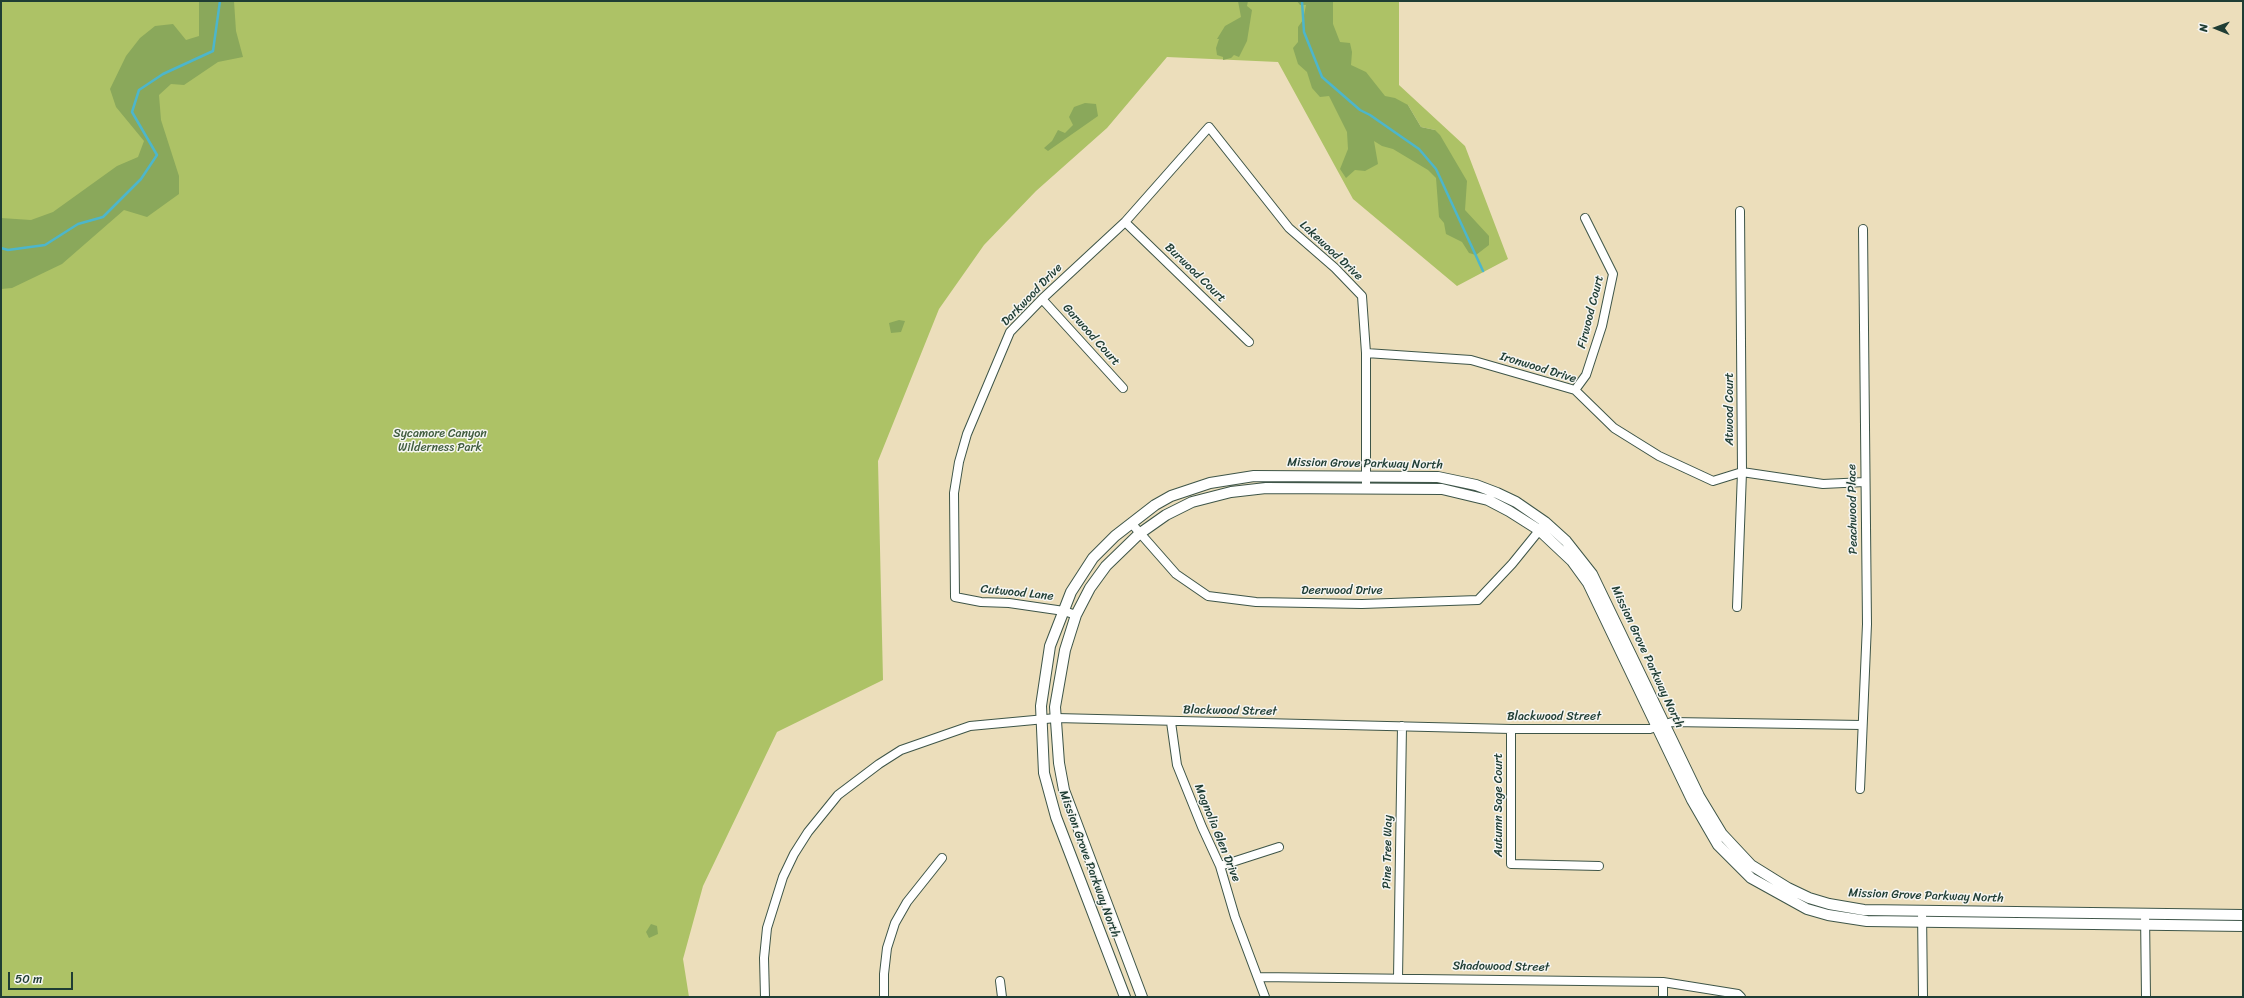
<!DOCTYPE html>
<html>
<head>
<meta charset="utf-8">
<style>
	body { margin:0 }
	#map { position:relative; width:2244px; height:998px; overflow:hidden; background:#ecdebb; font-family:Sriracha,sans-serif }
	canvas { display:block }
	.frame { position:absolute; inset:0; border:2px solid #1f3d34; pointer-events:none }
	.north { position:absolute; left:2196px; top:8px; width:40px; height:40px; -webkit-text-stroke:3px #f6f6f2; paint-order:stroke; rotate:271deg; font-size:11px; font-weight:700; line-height:16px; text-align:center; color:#1f3d34 }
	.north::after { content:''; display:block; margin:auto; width:14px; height:18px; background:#1f3d34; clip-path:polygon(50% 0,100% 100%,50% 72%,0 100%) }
	.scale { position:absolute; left:8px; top:972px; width:65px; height:18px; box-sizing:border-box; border:2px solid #1f3d34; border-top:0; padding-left:5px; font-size:12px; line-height:14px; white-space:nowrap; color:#1f3d34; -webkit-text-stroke:3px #f6f6f2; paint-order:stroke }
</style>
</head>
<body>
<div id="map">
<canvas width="2244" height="998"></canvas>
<div class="frame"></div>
<div class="north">N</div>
<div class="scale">50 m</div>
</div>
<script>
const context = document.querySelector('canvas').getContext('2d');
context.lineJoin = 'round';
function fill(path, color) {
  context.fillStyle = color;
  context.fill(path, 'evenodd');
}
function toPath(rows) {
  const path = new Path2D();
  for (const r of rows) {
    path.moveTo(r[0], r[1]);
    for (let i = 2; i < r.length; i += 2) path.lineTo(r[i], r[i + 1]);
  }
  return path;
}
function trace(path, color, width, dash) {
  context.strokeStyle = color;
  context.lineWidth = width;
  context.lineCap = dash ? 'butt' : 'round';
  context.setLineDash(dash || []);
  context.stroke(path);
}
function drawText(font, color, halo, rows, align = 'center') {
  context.font = font + ' Sriracha,sans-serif';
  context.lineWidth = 3;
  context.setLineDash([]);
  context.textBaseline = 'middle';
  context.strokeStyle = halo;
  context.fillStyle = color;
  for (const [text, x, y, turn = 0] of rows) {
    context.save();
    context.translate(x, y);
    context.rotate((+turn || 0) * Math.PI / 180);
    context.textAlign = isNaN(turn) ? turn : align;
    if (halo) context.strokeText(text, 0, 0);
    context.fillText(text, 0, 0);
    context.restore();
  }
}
fill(toPath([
	[1,1,1399,1,1399,85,1465,146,1508,259,1457,286,1353,199,1278,62,1167,57,1107,128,1036,191,984,245,939,309,878,461,883,680,777,732,703,886,683,959,689,997,1,997],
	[1408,105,1421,127,1435,130,1399,145]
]), '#adc266');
fill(toPath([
	[199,1,234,1,236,31,243,57,218,62,184,85,171,84,159,95,161,120,179,176,179,194,147,217,124,210,62,264,12,288,1,289,1,218,31,220,53,212,117,166,138,157,144,141,116,107,110,89,126,56,140,38,155,26,173,24,186,40,199,36],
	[1238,1,1248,1,1247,6,1252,10,1247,41,1239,57,1234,55,1231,58,1223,60,1223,57,1217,55,1216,48,1219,39,1217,39,1225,26,1241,17],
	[1297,1,1333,1,1333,24,1340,42,1350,43,1352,52,1351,65,1366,72,1385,96,1395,98,1408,105,1421,127,1435,130,1440,135,1467,181,1465,210,1489,236,1489,245,1476,255,1469,253,1462,242,1446,234,1444,223,1439,217,1436,178,1428,170,1393,149,1382,146,1374,141,1378,164,1365,171,1355,170,1346,178,1340,169,1348,149,1347,132,1329,96,1320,97,1312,88,1307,72,1298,64,1293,48,1298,42,1298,27,1303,20,1306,5,1300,5],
	[1085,103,1096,104,1098,116,1048,151,1044,148,1052,141,1058,130,1065,133,1073,125,1069,117,1074,107],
	[899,320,905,321,901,332,891,333,889,323],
	[651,924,657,926,658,934,649,938,646,932]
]), '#8aa85b');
trace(toPath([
	[1302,1,1304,32,1322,77,1360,110,1370,115,1419,149,1436,169,1483,271],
	[1,248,8,250,45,245,78,224,103,217,141,179,157,155,132,112,139,90,163,74,213,51,220,1]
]), '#4db6cb', 2.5);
const minor = toPath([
	[1125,222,1249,342],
	[1042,299,1123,388],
	[1366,353,1471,360,1575,390,1614,428,1659,456,1713,481,1742,472,1823,484,1865,482],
	[1575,390,1586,375,1602,326,1613,274,1585,218],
	[1132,524,1176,574,1208,596,1256,602,1362,604,1478,600,1512,564,1542,527],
	[1737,607,1742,472,1740,211],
	[1076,615,1064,611,1009,603,981,602,955,597,954,493,959,462,967,434,1010,332,1042,299,1125,222,1209,127,1289,228,1335,268,1362,296,1366,353,1366,489],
	[1171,722,1177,765,1202,827,1220,866,1235,917,1265,997],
	[1511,729,1511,864,1599,866],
	[1860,789,1867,624,1863,229],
	[1220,866,1279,847],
	[1922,911,1923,997],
	[2145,913,2146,997],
	[1258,977,1663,982,1738,994,1741,997],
	[1398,978,1402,726],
	[1000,981,1002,997],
	[1663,982,1663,997],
	[765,997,764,958,767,928,783,877,794,854,808,832,838,795,879,764,901,750,970,726,1056,718,1511,729,1650,729,1672,722,1862,725],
	[884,997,884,974,887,948,895,923,907,902,942,858]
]);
const tertiary = toPath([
	[1125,997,1056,817,1044,773,1041,706,1050,646,1071,592,1093,558,1115,536,1155,505,1171,496,1210,483,1254,476,1438,477,1476,485,1497,493,1516,502,1545,522,1566,541,1592,574,1699,796,1722,834,1751,865,1788,888,1809,898,1829,904,1864,910,2243,915],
	[1142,997,1064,790,1059,763,1055,707,1065,650,1076,615,1090,588,1106,566,1139,534,1166,515,1192,502,1231,492,1266,488,1442,489,1488,500,1509,511,1539,530,1572,561,1588,583,1692,800,1718,845,1751,878,1807,909,1828,915,1867,921,2243,926]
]);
trace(minor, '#3e5548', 10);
trace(tertiary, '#3e5548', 12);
trace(minor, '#fff', 8);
trace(tertiary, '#fff', 10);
drawText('12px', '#1f3d34', '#f6f6f2', [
	["Lakewood Drive",1331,251,43],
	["Burwood Court",1195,273,44],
	["Darkwood Drive",1032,295,-46],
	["Firwood Court",1591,312,-76],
	["Garwood Court",1091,335,48],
	["Ironwood Drive",1538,368,17],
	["Atwood Court",1730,409,-90],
	["Mission Grove Parkway North",1365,464,1],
	["Peachwood Place",1853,509,-91],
	["Deerwood Drive",1342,591],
	["Cutwood Lane",1017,593,6],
	["Mission Grove Parkway North",1647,657,65],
	["Blackwood Street",1230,711,1],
	["Blackwood Street",1554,717],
	["Autumn Sage Court",1499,805,-90],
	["Magnolia Glen Drive",1217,833,68],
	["Pine Tree Way",1388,852,-89],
	["Mission Grove Parkway North",1089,864,70],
	["Mission Grove Parkway North",1926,896,2],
	["Shadowood Street",1501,967,1]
]);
drawText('12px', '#425e40', '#f6f6f2', [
	["Sycamore Canyon",440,434],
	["Wilderness Park",440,448]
]);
</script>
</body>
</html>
